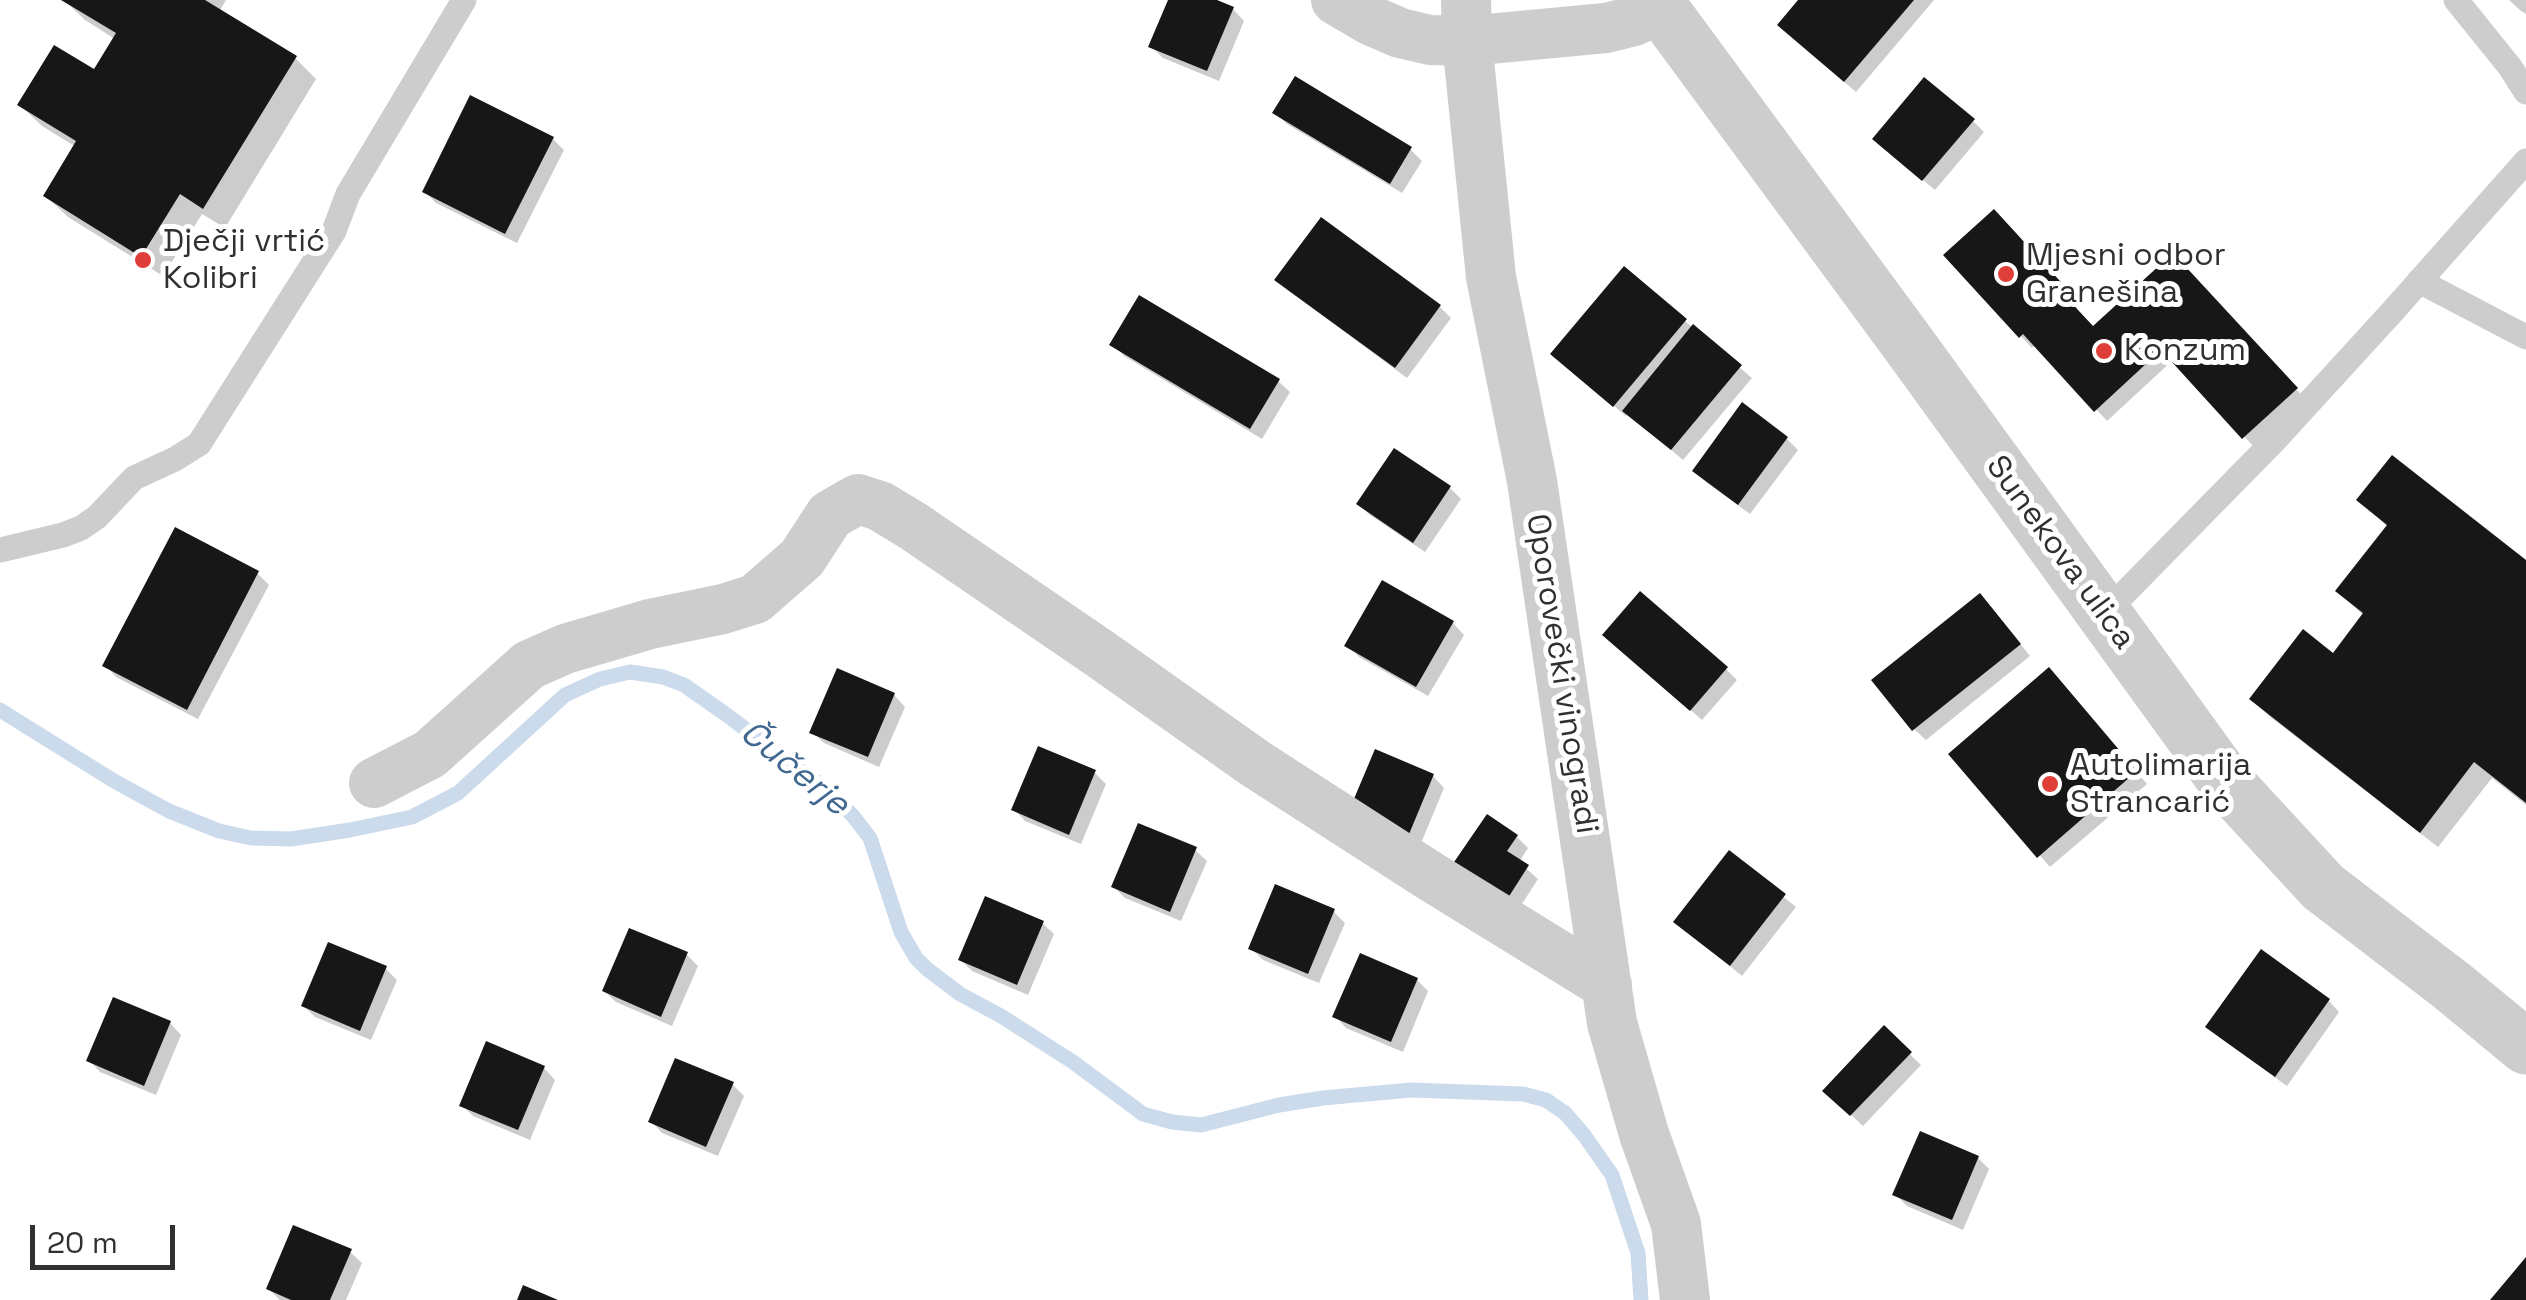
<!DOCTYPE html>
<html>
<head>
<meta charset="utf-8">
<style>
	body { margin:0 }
	#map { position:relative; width:2526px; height:1300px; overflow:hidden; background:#fff; font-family:"Space Grotesk",sans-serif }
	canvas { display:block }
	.scale { position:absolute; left:30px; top:1225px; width:145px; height:45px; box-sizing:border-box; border:5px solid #303030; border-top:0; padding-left:12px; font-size:30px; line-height:35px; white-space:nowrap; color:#303030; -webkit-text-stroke:8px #fff; paint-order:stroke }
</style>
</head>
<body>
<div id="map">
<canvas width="2526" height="1300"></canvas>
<div class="scale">20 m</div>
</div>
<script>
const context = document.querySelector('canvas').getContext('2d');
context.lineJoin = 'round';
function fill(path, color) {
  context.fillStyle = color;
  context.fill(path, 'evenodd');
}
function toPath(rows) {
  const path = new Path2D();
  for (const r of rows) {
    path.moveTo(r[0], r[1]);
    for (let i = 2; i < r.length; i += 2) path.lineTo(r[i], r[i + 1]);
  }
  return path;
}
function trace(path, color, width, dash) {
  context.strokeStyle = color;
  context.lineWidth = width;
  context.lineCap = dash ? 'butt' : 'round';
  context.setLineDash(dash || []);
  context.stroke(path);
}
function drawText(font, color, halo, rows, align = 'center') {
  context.font = font + ' "Space Grotesk",sans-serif';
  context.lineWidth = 10;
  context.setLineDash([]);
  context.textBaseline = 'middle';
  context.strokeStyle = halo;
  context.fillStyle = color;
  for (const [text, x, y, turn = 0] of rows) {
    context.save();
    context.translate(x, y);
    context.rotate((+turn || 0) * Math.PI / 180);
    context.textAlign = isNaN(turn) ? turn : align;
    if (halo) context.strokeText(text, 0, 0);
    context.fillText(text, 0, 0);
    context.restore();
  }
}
fill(toPath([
	[64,0,226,0,219,12,295,58,316,79,225,228,202,214,163,276,68,217,46,196,76,147,42,126,20,105,94,72,115,39,85,20],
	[1171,0,1211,0,1233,9,1244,21,1219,81,1163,58,1151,46],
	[1801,0,1934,0,1856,92,1791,36],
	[2509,0,2526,0,2526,14,2521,11],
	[1276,113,1410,149,1422,161,1402,193,1287,124],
	[1973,121,1984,132,1935,190,1887,150],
	[553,139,564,150,517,243,436,203,425,192],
	[2005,224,2079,305,2075,309,2094,329,2184,267,2307,401,2255,448,2173,360,2107,421,2036,344,2032,348,2021,336,1947,255],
	[1278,280,1440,307,1451,318,1407,378,1289,291],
	[1685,321,1752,378,1683,460,1628,413,1626,416,1565,365],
	[1113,344,1278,381,1290,392,1262,439,1124,356],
	[1787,439,1798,450,1750,514,1706,482,1695,470],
	[1450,488,1461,499,1425,552,1370,515,1359,504],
	[2359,500,2526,563,2526,805,2492,778,2438,847,2269,716,2252,699,2334,656,2364,616,2338,591,2388,527],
	[257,573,269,585,198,719,116,677,105,665],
	[1991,607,2030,656,1926,740,1914,729],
	[1453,623,1464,635,1428,696,1359,657,1348,645],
	[1617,646,1726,669,1737,680,1702,720],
	[2060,682,2147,784,2050,867,1951,754],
	[894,695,905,707,879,767,824,743,812,732],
	[1095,773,1106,784,1081,844,1025,821,1014,809],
	[1433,776,1444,788,1419,848,1362,824],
	[1517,837,1528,848,1519,862,1538,879,1518,910,1467,876],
	[1195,850,1207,861,1181,921,1125,898,1114,887],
	[1729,853,1796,907,1742,976,1676,922],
	[1333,911,1345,923,1319,983,1263,960,1251,948],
	[1042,923,1054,934,1028,995,972,971,961,960],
	[686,954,698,966,672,1026,616,1002,604,991],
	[385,968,397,980,371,1040,315,1017,304,1006],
	[1417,980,1428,991,1403,1052,1346,1028,1335,1016],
	[114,1000,170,1023,181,1035,156,1095,100,1072,89,1060],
	[2328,1000,2339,1012,2287,1086,2220,1038,2208,1026],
	[1884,1029,1921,1065,1863,1126,1826,1091],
	[544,1068,555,1080,530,1140,473,1116,462,1105],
	[732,1084,744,1096,718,1156,662,1133,651,1121],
	[1978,1158,1989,1169,1963,1230,1907,1206,1895,1194],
	[350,1252,362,1263,346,1300,280,1300,269,1289]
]), '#0003');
trace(toPath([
	[0,710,114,781,169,811,219,831,251,838,291,839,350,830,412,817,458,793,565,695,600,679,630,672,663,677,684,685,724,713,826,789,853,816,870,838,901,932,916,958,927,969,960,994,1001,1016,1073,1062,1143,1114,1172,1122,1201,1125,1279,1105,1323,1098,1411,1090,1523,1094,1546,1100,1565,1113,1584,1135,1612,1175,1638,1253,1641,1300]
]), '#cbdbeb', 15);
fill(toPath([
	[61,0,205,0,297,56,203,209,180,194,141,257,43,196,76,141,17,105,54,45,94,69,116,33],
	[1168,0,1217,0,1234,7,1207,71,1148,47],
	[1798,0,1914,0,1844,82,1777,25],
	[1295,76,1412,147,1390,184,1272,113],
	[1924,77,1975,119,1922,181,1872,139],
	[470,95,554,137,505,234,422,192],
	[1994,209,2070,292,2065,296,2093,326,2173,253,2298,388,2242,439,2161,350,2094,412,2023,334,2019,338,1943,255],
	[1321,217,1441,305,1395,368,1274,280],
	[1624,266,1687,319,1613,407,1550,354],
	[1139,295,1280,379,1250,429,1109,345],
	[1693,324,1742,365,1671,450,1622,411],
	[1742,402,1788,437,1738,505,1692,471],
	[1394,448,1451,486,1413,543,1356,504],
	[2392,455,2526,560,2526,803,2474,762,2420,833,2249,699,2303,629,2333,653,2363,613,2335,591,2387,525,2356,500],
	[175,527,259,571,187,710,102,666],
	[1382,580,1454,621,1416,687,1344,646],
	[1640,591,1728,667,1690,711,1602,635],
	[1980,593,2021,644,1912,731,1871,680],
	[2049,667,2137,771,2037,858,1948,754],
	[837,668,895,693,868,757,809,733],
	[1038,746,1096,770,1069,835,1011,810],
	[1375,749,1434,774,1407,839,1348,813],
	[1487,814,1518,835,1507,851,1529,865,1506,901,1452,865],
	[1138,823,1197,847,1170,912,1111,887],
	[1729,850,1786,894,1730,966,1673,922],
	[1275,884,1335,909,1308,974,1248,949],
	[985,896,1044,921,1017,985,958,960],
	[629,928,688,952,661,1017,602,991],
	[328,942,387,966,360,1031,301,1006],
	[2261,949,2330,999,2275,1077,2205,1027],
	[1360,953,1418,978,1391,1042,1332,1017],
	[113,997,171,1021,144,1086,86,1061],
	[1884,1025,1912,1052,1850,1116,1822,1091],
	[486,1041,545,1066,518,1130,459,1106],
	[675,1058,734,1082,706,1147,648,1122],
	[1920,1131,1979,1156,1952,1220,1892,1195],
	[293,1225,352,1249,330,1300,291,1300,266,1289],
	[2526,1257,2526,1300,2490,1300],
	[523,1285,558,1300,517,1300]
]), '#171717');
trace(toPath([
	[2456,0,2510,67,2526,92],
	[2419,281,2526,337],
	[0,550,63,535,81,528,97,517,134,478,175,459,199,444,334,231,348,194,464,0],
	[2104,614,2273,442,2392,312,2526,161]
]), '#cdcdcd', 25);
trace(toPath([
	[1336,0,1370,20,1400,33,1430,40,1467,41,1606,28,1634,21,1661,8],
	[1466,0,1467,41,1491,277,1532,481,1612,1023,1644,1134,1676,1224,1685,1300],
	[374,783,430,754,529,665,565,649,650,624,723,609,755,599,802,558,830,515,858,499,880,506,913,526,1099,653,1256,764,1430,876,1607,985]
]), '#cdcdcd', 50);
trace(toPath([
	[1655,0,1912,349,2226,782,2323,887,2452,986,2526,1047]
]), '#cdcdcd', 55);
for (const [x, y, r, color] of [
	[143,260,10,"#df3e39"],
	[2006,274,10,"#df3e39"],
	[2104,351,10,"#df3e39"],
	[2050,784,10,"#df3e39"]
]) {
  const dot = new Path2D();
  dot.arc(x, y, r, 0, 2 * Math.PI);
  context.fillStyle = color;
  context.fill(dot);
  trace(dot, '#fff', 4);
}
drawText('32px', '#303030', '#fff', [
	["Dječji vrtić",163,242],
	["Kolibri",163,279],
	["Mjesni odbor",2026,256],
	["Granešina",2026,293],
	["Konzum",2124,351],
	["Autolimarija",2070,766],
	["Strancarić",2070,803]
], 'left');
drawText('32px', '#303030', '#fff', [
	["Sunekova ulica",2060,553,54],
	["Oporovečki vinogradi",1561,674,81]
]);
drawText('italic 35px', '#406890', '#fff', [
	["Čučerje",794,769,39]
]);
</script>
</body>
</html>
